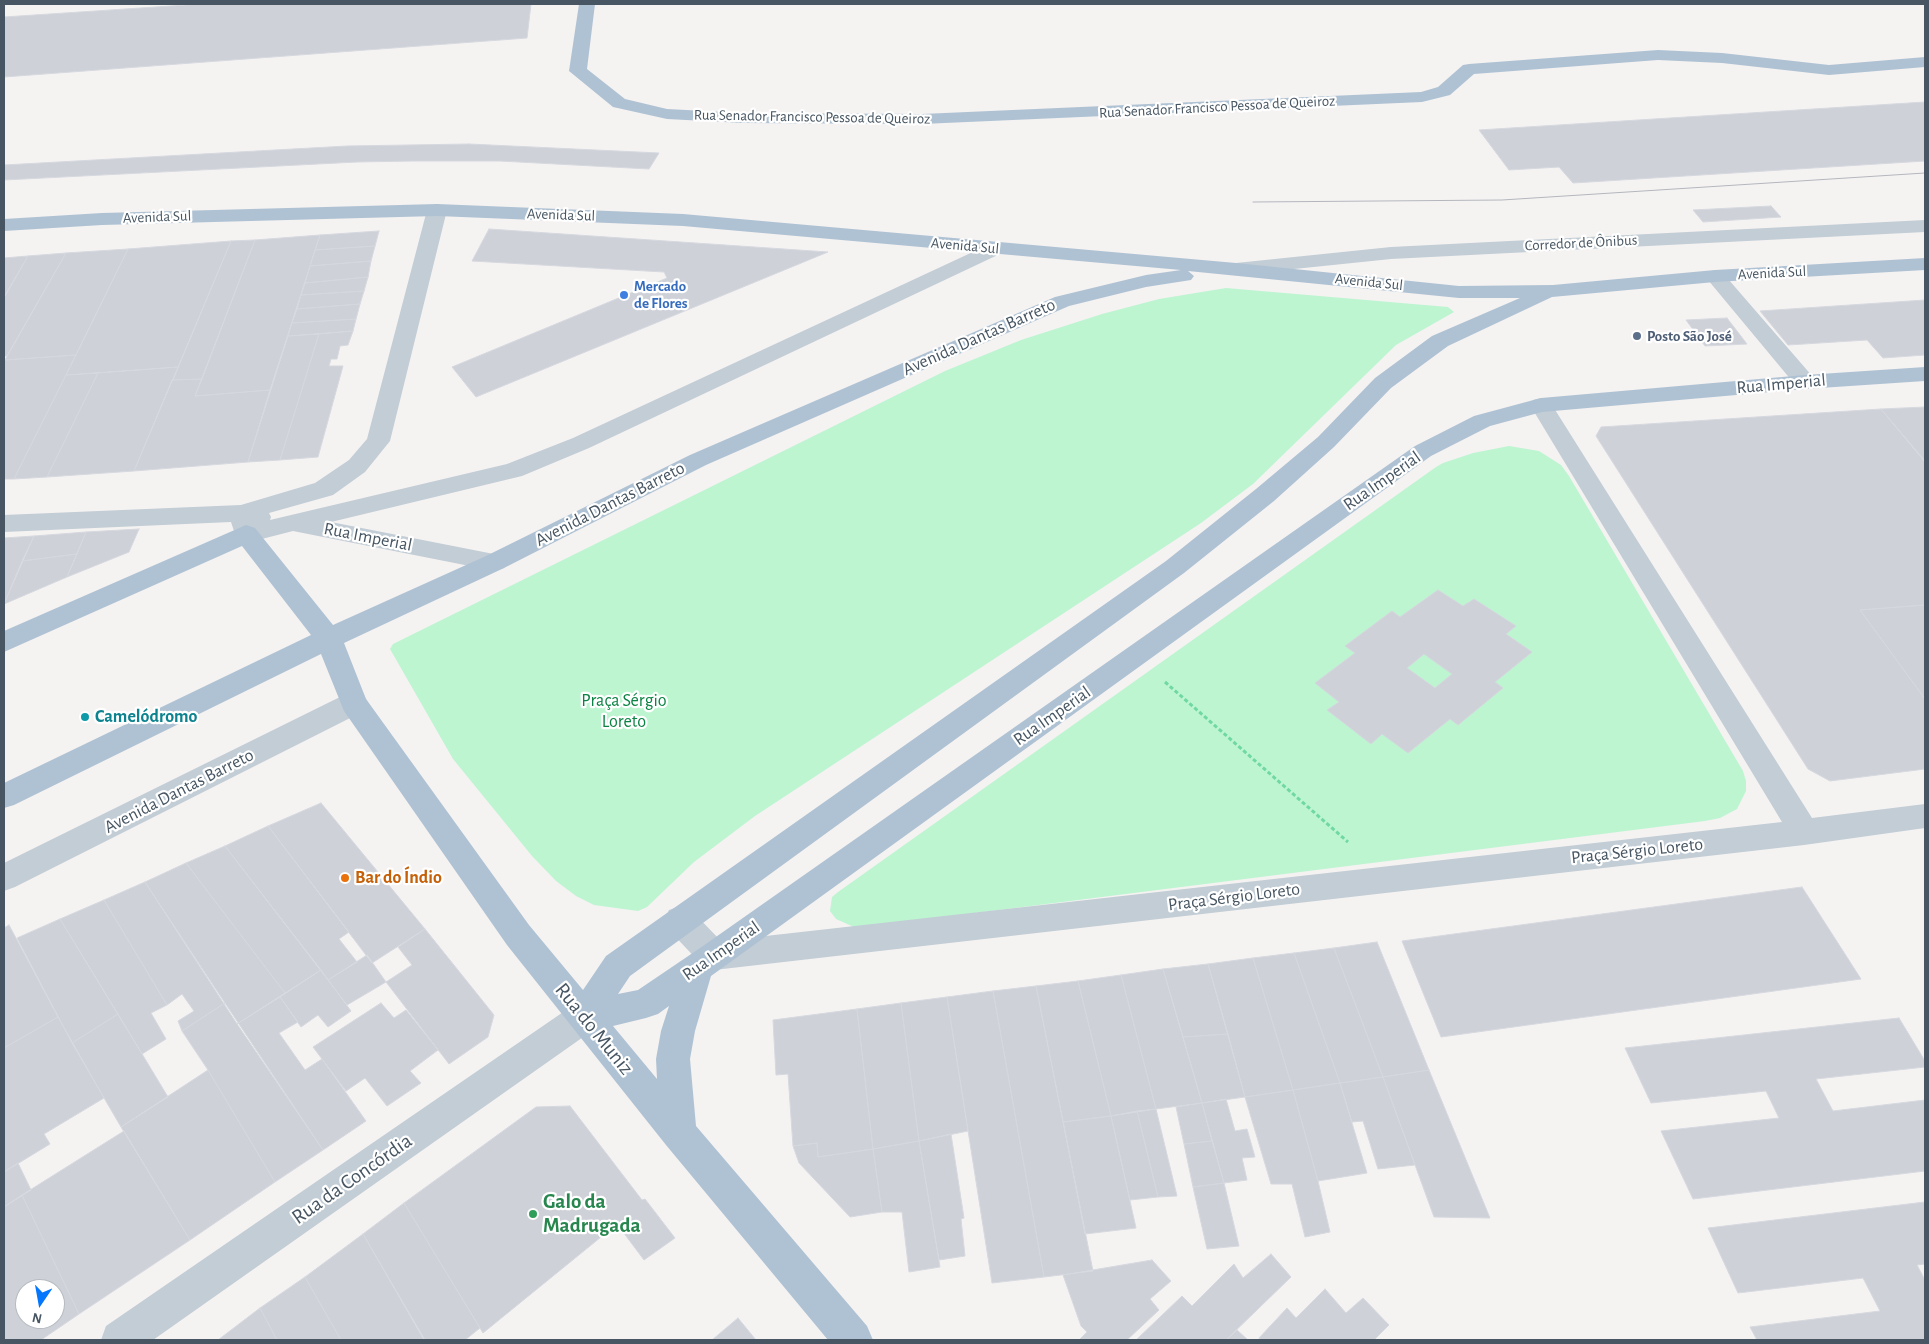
<!DOCTYPE html>
<html>
<head>
<meta charset="utf-8">
<style>
	body { margin:0 }
	#map { position:relative; width:1929px; height:1344px; overflow:hidden; background:#f5f2f2; font-family:"Alegreya Sans",sans-serif }
	canvas { display:block }
	.frame { position:absolute; inset:0; border:5px solid #475662; pointer-events:none }
	.north { position:absolute; left:15px; top:1279px; width:50px; height:50px; box-sizing:border-box; background:#fff; border:1px solid #b5bbc0; border-radius:50%; rotate:192deg; font-size:14px; font-weight:700; line-height:20px; text-align:center; color:#475662 }
	.north::after { content:''; display:block; margin:auto; width:18px; height:22px; background:#0477fc; clip-path:polygon(50% 0,100% 100%,50% 72%,0 100%) }
</style>
</head>
<body>
<div id="map">
<canvas width="1929" height="1344"></canvas>
<div class="frame"></div>
<div class="north">N</div>
</div>
<script>
const context = document.querySelector('canvas').getContext('2d');
context.lineJoin = 'round';
function fill(path, color) {
  context.fillStyle = color;
  context.fill(path, 'evenodd');
}
function toPath(rows) {
  const path = new Path2D();
  for (const r of rows) {
    path.moveTo(r[0], r[1]);
    for (let i = 2; i < r.length; i += 2) path.lineTo(r[i], r[i + 1]);
  }
  return path;
}
function trace(path, color, width, dash) {
  context.strokeStyle = color;
  context.lineWidth = width;
  context.lineCap = dash ? 'butt' : 'round';
  context.setLineDash(dash || []);
  context.stroke(path);
}
function drawText(font, color, halo, rows, align = 'center') {
  context.font = font + ' "Alegreya Sans",sans-serif';
  context.lineWidth = 4.5;
  context.setLineDash([]);
  context.textBaseline = 'middle';
  context.strokeStyle = halo;
  context.fillStyle = color;
  for (const [text, x, y, turn = 0] of rows) {
    context.save();
    context.translate(x, y);
    context.rotate((+turn || 0) * Math.PI / 180);
    context.textAlign = isNaN(turn) ? turn : align;
    if (halo) context.strokeText(text, 0, 0);
    context.fillText(text, 0, 0);
    context.restore();
  }
}
fill(toPath([
	[1226,288,1448,307,1454,312,1396,345,1253,484,1201,523,755,816,694,862,647,907,638,911,594,905,576,896,556,881,532,856,453,759,390,649,393,644,945,371,1021,340,1102,314,1159,299],
	[1509,446,1539,451,1561,465,1569,476,1743,771,1746,781,1746,791,1737,809,1720,818,1705,821,864,927,854,927,836,919,830,911,832,897,838,892,1436,467,1443,463,1473,453]
]), '#bdf5d1');
const building = toPath([
	[201,4,531,4,527,38,4,77,4,17,201,4],
	[1925,102,1925,161,1573,183,1559,167,1509,170,1479,130,1925,102],
	[469,144,659,153,649,169,500,161,413,161,357,162,4,180,4,165,347,146,469,144],
	[1771,206,1781,217,1703,222,1693,210,1771,206],
	[489,229,828,252,476,397,452,367,667,278,664,272,472,261,489,229],
	[379,231,375,246,315,250,320,235,379,231],
	[320,235,270,390,195,396,255,240,320,235],
	[255,240,202,379,173,380,231,241,255,240],
	[231,241,178,367,66,375,128,249,231,241],
	[375,246,371,261,310,266,315,250,375,246],
	[128,249,76,355,5,360,66,253,128,249],
	[66,253,7,356,4,356,4,297,28,256,66,253],
	[28,256,4,298,4,258,28,256],
	[371,261,368,277,305,283,310,266,371,261],
	[368,277,364,291,301,295,305,283,368,277],
	[364,291,360,304,297,309,301,295,364,291],
	[1925,300,1925,355,1883,358,1867,340,1788,345,1760,311,1925,300],
	[360,304,356,319,292,323,297,309,360,304],
	[1727,318,1747,344,1705,346,1686,320,1727,318],
	[356,319,353,331,288,336,292,323,356,319],
	[353,331,348,345,340,346,337,359,331,359,329,366,343,366,318,457,280,460,319,334,353,331],
	[319,334,280,460,248,462,288,336,319,334],
	[76,355,14,479,4,479,4,362,5,360,76,355],
	[178,367,134,471,47,477,98,373,178,367],
	[98,373,47,477,14,479,66,375,98,373],
	[202,379,195,396,270,390,248,462,134,471,172,380,202,379],
	[1925,407,1925,461,1881,409,1925,407],
	[1881,409,1925,462,1925,605,1860,610,1925,699,1925,769,1830,781,1808,769,1596,436,1601,427,1881,409],
	[139,529,129,552,67,577,86,532,139,529],
	[86,532,77,554,22,561,34,536,86,532],
	[34,536,4,604,4,538,34,536],
	[77,554,67,577,4,604,22,561,77,554],
	[1438,590,1463,606,1474,599,1516,626,1506,634,1532,652,1495,682,1503,688,1458,725,1450,719,1408,753,1382,734,1371,744,1327,710,1339,702,1315,683,1355,653,1345,646,1392,611,1400,617,1438,590],
	[1424,654,1452,674,1435,688,1407,668,1424,654],
	[1925,605,1925,699,1860,610,1925,605],
	[321,803,425,929,372,963,268,826,321,803],
	[268,826,349,932,339,939,357,962,328,980,225,846,268,826],
	[225,846,321,970,285,993,186,863,225,846],
	[186,863,285,993,237,1024,145,882,186,863],
	[145,882,225,1003,182,1031,178,1021,194,1011,182,994,167,1005,104,900,145,882],
	[1802,887,1861,979,1441,1037,1402,941,1802,887],
	[104,900,167,1005,151,1013,166,1039,142,1054,60,919,104,900],
	[60,919,118,1014,72,1043,17,938,60,919],
	[9,925,58,1017,4,1048,4,928,9,925],
	[425,929,494,1015,488,1037,449,1064,386,982,412,965,398,947,425,929],
	[1377,942,1429,1070,1383,1077,1334,948,1377,942],
	[1334,948,1383,1077,1340,1083,1294,953,1334,948],
	[1294,953,1340,1083,1293,1090,1253,958,1294,953],
	[367,955,386,982,347,1005,328,980,367,955],
	[1253,958,1293,1090,1245,1097,1208,964,1253,958],
	[1208,964,1228,1034,1183,1037,1163,969,1208,964],
	[1163,969,1202,1103,1156,1109,1121,975,1163,969],
	[321,970,351,1011,328,1027,318,1015,301,1027,280,997,321,970],
	[1121,975,1156,1109,1111,1116,1078,981,1121,975],
	[1078,981,1111,1116,1063,1122,1036,986,1078,981],
	[1036,986,1093,1271,1044,1277,993,991,1036,986],
	[993,991,1044,1277,992,1283,947,997,993,991],
	[280,997,298,1022,279,1033,305,1070,322,1059,366,1121,323,1150,237,1024,280,997],
	[947,997,968,1131,919,1141,901,1003,947,997],
	[225,1003,323,1150,275,1182,208,1070,182,1031,225,1003],
	[381,1003,394,1018,406,1010,438,1050,410,1071,421,1083,387,1106,365,1078,346,1091,313,1047,381,1003],
	[901,1003,919,1141,873,1149,857,1009,901,1003],
	[857,1009,873,1149,818,1157,817,1143,793,1146,788,1074,776,1075,773,1020,857,1009],
	[118,1014,168,1097,121,1127,72,1043,118,1014],
	[58,1017,104,1098,44,1134,50,1144,4,1172,4,1048,58,1017],
	[1899,1018,1925,1061,1925,1067,1816,1079,1833,1111,1925,1100,1925,1171,1693,1199,1661,1131,1779,1118,1766,1091,1651,1103,1625,1048,1899,1018],
	[1228,1034,1245,1097,1202,1103,1183,1037,1228,1034],
	[208,1070,275,1182,190,1240,121,1127,208,1070],
	[1429,1070,1490,1218,1434,1217,1383,1077,1429,1070],
	[1383,1077,1415,1165,1378,1169,1363,1121,1352,1122,1340,1083,1383,1077],
	[1340,1083,1367,1173,1318,1181,1293,1090,1340,1083],
	[1293,1090,1318,1181,1330,1232,1305,1237,1292,1184,1271,1184,1245,1097,1293,1090],
	[1226,1099,1235,1131,1247,1129,1255,1157,1242,1158,1247,1180,1224,1183,1202,1103,1226,1099],
	[1202,1103,1212,1141,1184,1144,1176,1107,1202,1103],
	[570,1106,642,1200,645,1199,675,1238,644,1260,617,1224,483,1333,404,1203,536,1107,570,1106],
	[1156,1109,1177,1196,1158,1197,1137,1111,1156,1109],
	[1137,1111,1158,1197,1130,1200,1111,1116,1137,1111],
	[1111,1116,1136,1228,1085,1234,1063,1122,1111,1116],
	[124,1131,190,1240,79,1314,22,1195,124,1131],
	[951,1134,964,1218,961,1219,965,1256,939,1260,919,1141,951,1134],
	[919,1141,940,1267,909,1272,902,1212,882,1212,873,1149,919,1141],
	[1212,1141,1224,1183,1193,1187,1184,1144,1212,1141],
	[817,1143,818,1157,873,1149,882,1212,850,1217,799,1163,793,1146,817,1143],
	[18,1163,31,1190,4,1207,4,1172,18,1163],
	[1224,1183,1239,1246,1207,1249,1193,1187,1224,1183],
	[22,1195,79,1314,41,1340,4,1340,4,1207,22,1195],
	[25,1289,55,1289,55,1319,25,1319,25,1289],
	[1925,1202,1925,1264,1917,1265,1925,1280,1925,1340,1757,1340,1750,1327,1880,1311,1863,1278,1738,1293,1708,1228,1925,1202],
	[404,1203,480,1328,465,1340,425,1340,363,1234,404,1203],
	[363,1234,424,1340,341,1340,305,1277,363,1234],
	[1271,1254,1291,1277,1226,1340,1136,1340,1182,1296,1192,1306,1234,1264,1243,1278,1271,1254],
	[1152,1260,1171,1281,1150,1299,1159,1310,1127,1340,1079,1340,1087,1332,1081,1326,1063,1275,1152,1260],
	[305,1277,341,1340,277,1340,260,1308,305,1277],
	[1325,1289,1346,1313,1363,1298,1389,1325,1374,1340,1260,1340,1259,1338,1287,1308,1296,1318,1325,1289],
	[260,1308,277,1340,218,1340,260,1308],
	[738,1318,756,1340,712,1340,738,1318],
	[1237,1330,1248,1340,1226,1340,1237,1330]
]);
fill(building, '#ced1d8');
trace(building, '#d5d8de', 1);
trace(toPath([
	[1165,682,1348,842]
]), '#70d8a2', 3, [4, 2.5]);
fill(toPath([
	[437,204,444,206,447,210,390,441,365,472,333,495,269,513,271,517,270,520,507,464,573,438,990,244,997,242,1004,244,1007,248,1004,252,589,448,522,476,331,522,504,556,508,562,504,568,495,571,293,531,246,543,237,540,231,522,4,532,4,515,241,505,315,483,349,460,367,439,427,210,430,206,437,204],
	[1925,220,1925,232,1391,259,1236,275,1229,273,1226,269,1229,265,1236,263,1391,247,1925,220],
	[1715,270,1722,272,1813,377,1816,382,1813,387,1805,389,1797,387,1708,280,1705,276,1708,272,1715,270],
	[1541,398,1549,400,1552,405,1812,818,1925,804,1925,828,1804,845,714,970,703,966,669,930,664,920,669,910,680,906,691,910,721,941,1782,822,1530,405,1533,400,1541,398],
	[354,692,364,695,368,703,364,711,15,887,4,891,4,863,344,695,354,692],
	[584,1002,596,1006,601,1017,596,1028,153,1340,101,1340,106,1326,572,1006,584,1002]
]), '#c2cdd5');
fill(toPath([
	[579,4,595,4,587,69,625,99,667,109,743,113,922,114,1421,92,1438,87,1463,65,1469,64,1658,50,1722,53,1829,65,1925,57,1925,67,1829,75,1722,63,1658,60,1474,74,1450,95,1422,102,922,124,743,123,667,119,613,107,569,71,579,4],
	[437,204,683,214,1236,263,1459,286,1553,285,1715,270,1925,258,1925,270,1715,282,1552,297,1448,346,1391,388,1334,447,1274,501,1184,573,630,976,618,994,638,990,703,946,1415,446,1474,416,1541,398,1805,375,1925,367,1925,381,1805,389,1542,412,1490,426,1431,456,711,976,695,1031,690,1059,696,1126,867,1326,873,1340,828,1340,666,1145,507,945,344,711,321,654,14,805,4,808,4,783,311,635,242,546,4,652,4,631,246,525,255,528,333,625,486,556,690,455,1055,297,1146,275,1181,270,683,226,437,216,102,225,4,231,4,219,102,213,437,204],
	[1188,271,1459,298,1520,298,1432,336,1375,378,1318,437,1256,489,1166,561,606,956,583,990,529,925,366,699,344,643,504,568,706,465,1069,306,1146,287,1191,280,1194,276,1188,271],
	[669,1006,661,1031,656,1059,657,1079,613,1026,646,1018,658,1014,669,1006]
]), '#afc2d3');
trace(toPath([
	[1253,202,1502,200,1925,173]
]), '#b3b7bd', 1);
for (const [x, y, r, color] of [
	[624,295,5,"#3f7fe0"],
	[1637,336,5,"#5c6f8a"],
	[85,717,5,"#0f9aa8"],
	[345,878,5,"#e8710a"],
	[533,1214,5,"#2e9e5b"]
]) {
  const dot = new Path2D();
  dot.arc(x, y, r, 0, 2 * Math.PI);
  context.fillStyle = color;
  context.fill(dot);
  trace(dot, '#fff', 2);
}
drawText('15px', '#475662', '#fff', [
	["Rua Senador Francisco Pessoa de Queiroz",1217,107,-3],
	["Rua Senador Francisco Pessoa de Queiroz",812,117,1],
	["Avenida Sul",561,215,2],
	["Avenida Sul",157,217,-2],
	["Corredor de Ônibus",1581,243,-3],
	["Avenida Sul",965,246,5],
	["Avenida Sul",1772,273,-3],
	["Avenida Sul",1369,282,6]
]);
drawText('bold 15px', '#366cbe', '#fff', [
	["Mercado",634,286],
	["de Flores",634,303]
], 'left');
drawText('bold 15px', '#4e5e75', '#fff', [
	["Posto São José",1647,336]
], 'left');
drawText('18px', '#475662', '#fff', [
	["Avenida Dantas Barreto",979,337,-24],
	["Rua Imperial",1781,384,-5],
	["Rua Imperial",1382,481,-35],
	["Avenida Dantas Barreto",610,504,-27],
	["Rua Imperial",368,537,11],
	["Rua Imperial",1052,716,-35],
	["Avenida Dantas Barreto",179,791,-27],
	["Praça Sérgio Loreto",1637,851,-6],
	["Praça Sérgio Loreto",1234,897,-7],
	["Rua Imperial",721,951,-35]
]);
drawText('18px', '#0c8344', '#fff', [
	["Praça Sérgio",624,701],
	["Loreto",624,722]
]);
drawText('bold 18px', '#0d838f', '#fff', [
	["Camelódromo",95,717]
], 'left');
drawText('bold 18px', '#c56008', '#fff', [
	["Bar do Índio",355,878]
], 'left');
drawText('21px', '#475662', '#fff', [
	["Rua do Muniz",594,1029,51],
	["Rua da Concórdia",352,1179,-35]
]);
drawText('bold 21px', '#27864d', '#fff', [
	["Galo da",543,1202],
	["Madrugada",543,1226]
], 'left');
</script>
</body>
</html>
